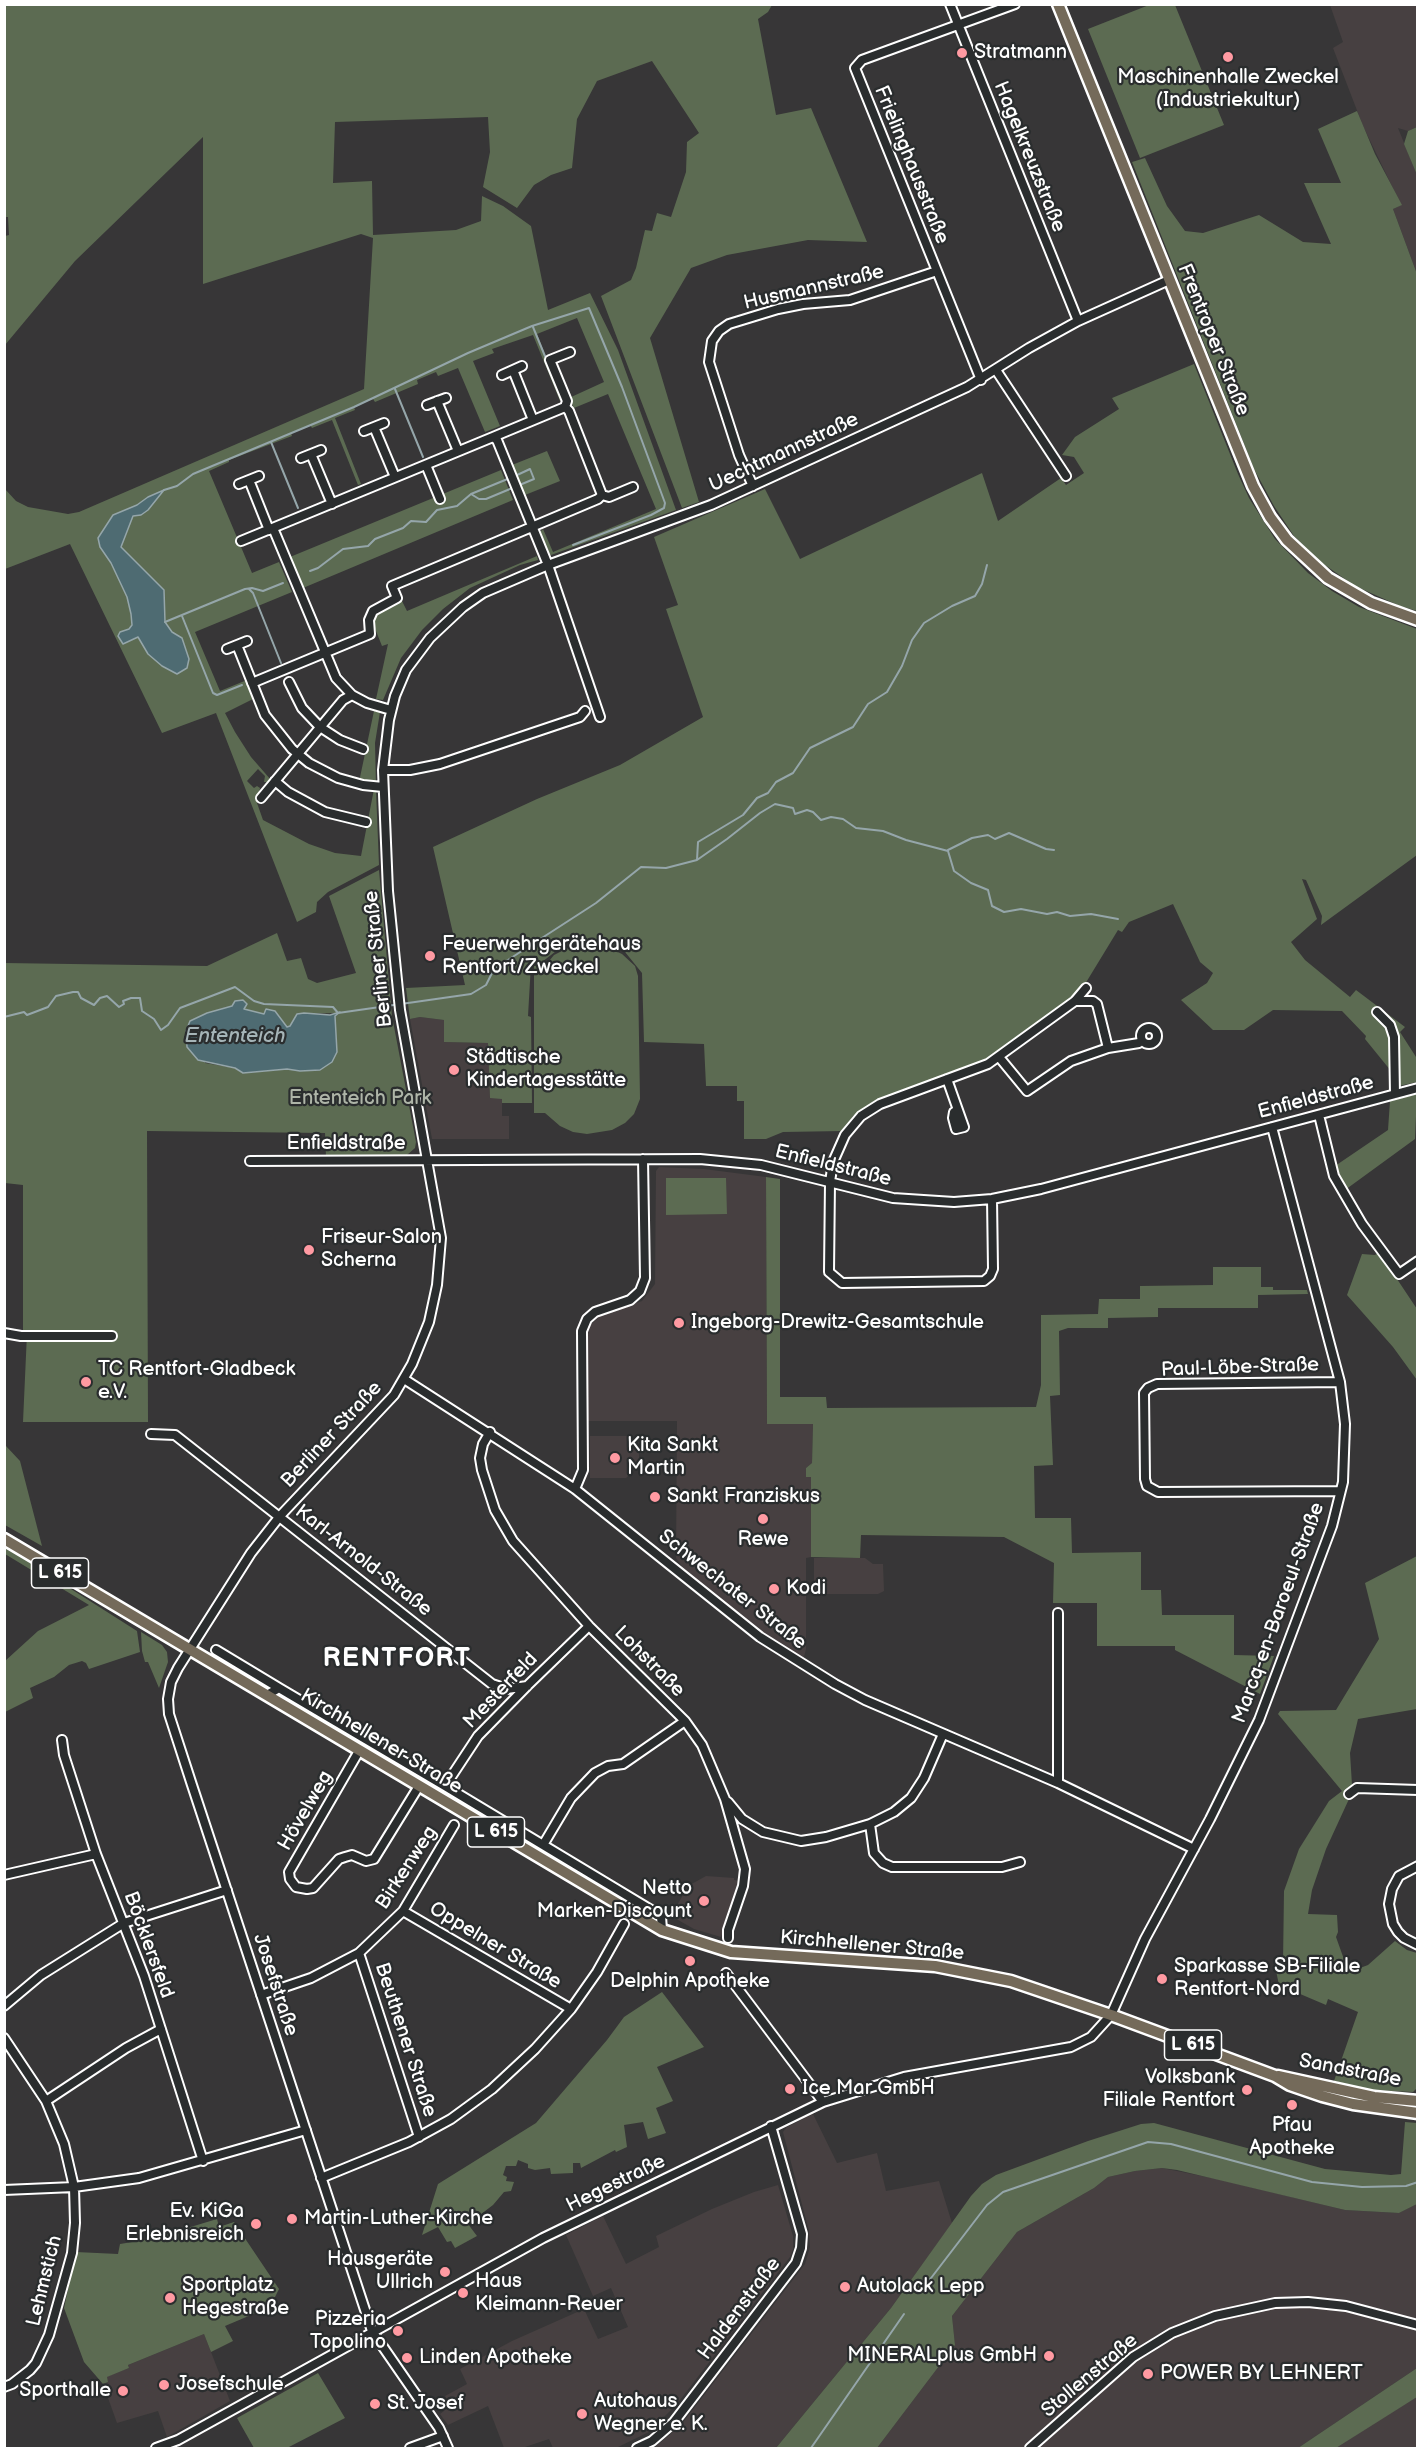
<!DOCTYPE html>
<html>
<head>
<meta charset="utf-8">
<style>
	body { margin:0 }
	#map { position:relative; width:1422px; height:2453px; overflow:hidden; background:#373637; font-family:"Balsamiq Sans",sans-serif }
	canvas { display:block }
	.frame { position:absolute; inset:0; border:6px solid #fff; pointer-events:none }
</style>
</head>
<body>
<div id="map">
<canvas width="1422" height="2453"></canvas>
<div class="frame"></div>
</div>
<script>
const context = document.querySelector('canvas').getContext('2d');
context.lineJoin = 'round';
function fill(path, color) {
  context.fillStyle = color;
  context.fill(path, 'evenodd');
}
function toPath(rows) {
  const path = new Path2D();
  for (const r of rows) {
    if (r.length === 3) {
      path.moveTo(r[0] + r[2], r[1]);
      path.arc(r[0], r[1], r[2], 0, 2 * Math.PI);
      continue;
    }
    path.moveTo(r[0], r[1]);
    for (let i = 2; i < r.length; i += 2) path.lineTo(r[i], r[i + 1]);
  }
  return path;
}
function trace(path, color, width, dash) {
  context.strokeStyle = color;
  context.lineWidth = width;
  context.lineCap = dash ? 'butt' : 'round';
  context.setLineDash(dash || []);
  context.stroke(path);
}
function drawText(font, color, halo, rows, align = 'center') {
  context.font = font + ' "Balsamiq Sans",sans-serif';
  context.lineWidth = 4.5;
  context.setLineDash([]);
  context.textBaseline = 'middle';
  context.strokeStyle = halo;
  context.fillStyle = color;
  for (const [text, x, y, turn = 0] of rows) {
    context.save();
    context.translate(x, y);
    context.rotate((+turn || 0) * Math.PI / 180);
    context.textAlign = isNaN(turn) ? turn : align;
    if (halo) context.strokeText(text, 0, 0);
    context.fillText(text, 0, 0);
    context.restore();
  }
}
fill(toPath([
	[1330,5,1417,5,1417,127,1408,131,1398,128,1417,175,1417,274,1393,209,1401,205,1363,126,1333,48,1343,42],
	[420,1017,444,1020,444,1042,489,1043,490,1098,502,1098,502,1116,509,1116,509,1139,432,1139,410,1019],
	[659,1167,704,1169,766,1177,767,1424,813,1424,812,1463,806,1468,811,1477,811,1557,806,1558,806,1649,804,1657,789,1651,762,1635,683,1568,676,1558,677,1421,588,1421,587,1334,590,1325,600,1316,642,1301,655,1284,656,1171],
	[590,1436,631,1436,639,1450,639,1465,626,1478,590,1478],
	[814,1558,865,1558,873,1564,883,1564,884,1591,878,1594,814,1594],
	[706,1876,734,1878,734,1880,741,1881,721,1937,694,1929,671,1916,688,1886],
	[813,2114,837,2163,877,2153,886,2191,939,2181,952,2223,891,2308,776,2448,654,2448,681,2425,805,2264,810,2247,809,2231,783,2132,787,2127],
	[1162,2168,1217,2179,1345,2210,1399,2213,1417,2204,1417,2368,1298,2448,877,2448,955,2345,952,2316,1017,2232,1094,2188,1108,2177,1135,2171],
	[778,2185,793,2236,793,2249,790,2257,677,2404,649,2432,616,2448,553,2448,549,2439,522,2448,504,2448,488,2406,448,2425,440,2414,444,2411,440,2404,447,2400,445,2396,467,2384,460,2369,512,2341,584,2309,598,2339,628,2327,611,2288,593,2296,566,2235,603,2216,626,2264,659,2247,656,2236,712,2209,754,2192],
	[204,2334,230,2401,167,2437,158,2411,117,2423,103,2384,108,2382,106,2377,129,2368,128,2365],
	[1417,2397,1417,2448,1336,2448,1371,2425]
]), '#474041');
fill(toPath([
	[5,5,772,5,768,12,758,19,776,115,811,108,867,242,808,240,727,255,691,268,650,338,699,502,682,508,601,296,631,280,636,268,645,230,652,231,657,213,671,217,686,172,687,142,699,133,652,61,597,81,577,119,572,168,551,175,534,185,517,208,483,187,490,152,488,117,335,122,333,183,372,181,373,235,456,230,481,221,482,196,503,206,531,226,548,310,590,293,618,350,676,510,551,555,549,554,540,532,543,529,553,552,656,509,608,394,574,408,569,398,604,382,577,318,537,334,563,400,560,401,533,335,492,349,494,353,473,361,500,426,485,432,458,368,438,376,436,372,417,380,418,384,375,402,373,399,354,407,355,410,335,418,361,484,358,485,332,420,312,428,310,425,291,433,292,436,229,460,229,462,209,471,252,573,279,562,292,592,195,632,220,691,247,680,255,698,225,713,235,732,251,757,271,780,269,782,264,782,265,776,258,769,247,781,254,788,257,786,260,788,257,803,263,820,309,844,335,853,361,856,374,789,376,790,379,865,328,892,317,902,316,912,297,922,216,713,162,733,70,544,5,569,5,489,16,501,28,507,68,514,79,512,364,389,373,238,361,234,203,284,203,137,75,261,5,345,5,236,9,235,8,217,5,217],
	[1149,5,1175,5,1224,125,1140,158,1088,29],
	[1357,111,1375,154,1402,205,1393,209,1417,274,1417,611,1400,606,1355,586,1322,563,1294,536,1274,506,1254,469,1132,162,1145,158,1167,206,1185,231,1203,233,1259,215,1303,242,1331,244,1304,183,1341,183,1318,129],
	[1417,127,1417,175,1404,144,1408,131],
	[1194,364,1238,474,1249,498,1275,539,1308,573,1332,591,1359,607,1417,629,1417,855,1321,925,1322,916,1306,880,1302,879,1317,919,1291,942,1305,960,1350,997,1356,990,1405,1027,1400,1032,1416,1057,1417,1082,1390,1088,1391,1071,1365,1039,1366,1036,1342,1011,1273,1010,1244,1030,1213,1030,1181,1000,1207,983,1213,973,1200,962,1173,904,1129,922,1122,932,1118,930,1079,994,1005,1051,978,1066,879,1099,853,1116,843,1131,783,1132,766,1139,744,1139,744,1101,737,1101,737,1086,706,1086,704,1044,644,1042,642,973,625,952,610,944,582,942,560,948,542,962,531,964,528,1016,531,1017,532,1103,502,1103,502,1099,490,1098,488,1043,444,1042,444,1020,420,1017,410,1019,406,988,465,985,433,847,537,799,620,765,703,717,666,609,678,605,654,537,765,489,800,559,982,473,998,521,1061,478,1066,485,1084,473,1074,457,1062,455,1075,437,1119,409,1112,398],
	[547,451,560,481,525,495,512,465],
	[501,470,513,500,303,588,290,557],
	[537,556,538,560,520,565,470,588,443,609,422,630,401,658,383,700,376,699,388,644,382,646,374,626,375,618,378,614,402,601,407,611],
	[374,711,380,712,375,743,376,786,359,782],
	[379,870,392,1016,416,1142,415,1148,407,1155,403,1155,326,1157,325,1133,147,1131,148,1422,23,1422,27,1333,23,1332,23,1185,5,1183,4,963,207,966,277,933,287,961,301,958,308,979,317,983,356,973,329,896],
	[232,1006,260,1014,279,1015,280,1021,287,1027,290,1026,298,1014,338,1013,335,1016,334,1024,337,1042,320,1070,300,1071,287,1069,243,1073,235,1068,205,1063,207,1013],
	[594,945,609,948,622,954,635,966,638,976,640,1099,634,1114,625,1123,612,1130,587,1134,573,1132,560,1126,545,1113,534,1113,534,966,545,966,554,955,570,947],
	[1417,1094,1415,1139,1345,1190,1335,1166,1388,1130,1390,1101],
	[766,1177,780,1179,780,1397,826,1397,827,1408,1036,1407,1041,1385,1041,1315,1098,1314,1099,1299,1140,1299,1140,1286,1213,1285,1213,1267,1261,1267,1261,1287,1273,1287,1273,1290,1307,1290,1308,1294,1258,1295,1258,1308,1158,1308,1158,1317,1108,1318,1108,1328,1068,1328,1059,1331,1060,1395,1050,1396,1053,1465,1034,1466,1035,1518,1071,1518,1072,1553,1141,1552,1141,1590,1161,1590,1162,1615,1234,1615,1234,1655,1274,1656,1260,1694,1175,1650,1175,1646,1097,1646,1097,1603,1053,1603,1054,1563,1004,1537,861,1535,860,1558,811,1557,811,1477,806,1477,806,1468,812,1463,813,1424,767,1424],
	[666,1178,726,1178,727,1214,666,1215],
	[1379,1252,1417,1309,1417,1380,1393,1347,1347,1295,1362,1254,1375,1255],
	[6,1446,20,1461,42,1546,5,1525],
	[5,1547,137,1631,140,1652,89,1669,86,1663,82,1661,69,1665,54,1677,30,1688,33,1698,5,1712,5,1661,38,1631,89,1605,5,1554],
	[1417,1556,1417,1709,1358,1719,1350,1753,1352,1785,1360,1791,1349,1799,1326,1849,1312,1890,1308,1914,1337,1915,1338,1932,1336,1937,1346,1965,1341,1967,1344,1974,1368,1965,1395,1941,1407,1950,1417,1953,1418,2087,1413,2092,1370,2090,1334,2081,1358,2012,1328,1999,1326,2005,1279,1985,1275,1966,1283,1963,1284,1891,1299,1849,1329,1801,1342,1791,1278,1714,1280,1711,1336,1710,1379,1639,1365,1583],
	[141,1632,162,1645,167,1652,168,1662,159,1688,148,1662,145,1662,142,1651],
	[662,1992,704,2047,657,2067,673,2101,656,2108,666,2133,648,2139,643,2122,624,2125,627,2147,616,2152,615,2150,581,2168,580,2163,573,2163,573,2173,551,2174,550,2168,535,2170,528,2168,528,2164,518,2160,516,2166,506,2166,503,2175,507,2177,506,2181,514,2182,511,2191,504,2192,493,2205,468,2224,477,2236,455,2248,451,2241,447,2242,438,2227,422,2235,438,2184,536,2123,607,2040,624,2017],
	[1405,2122,1417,2123,1417,2204,1399,2213,1345,2210,1177,2170,1162,2168,1135,2171,1108,2177,1094,2188,1017,2232,952,2316,955,2345,877,2448,776,2448,891,2308,971,2196,982,2184,996,2175,1088,2141,1141,2124,1154,2123,1325,2169,1391,2175,1401,2174],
	[217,2219,219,2227,234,2222,279,2289,270,2307,225,2326,233,2341,211,2352,204,2334,128,2365,129,2368,107,2377,108,2382,103,2384,84,2362,64,2308,76,2252,118,2254,120,2244,151,2239],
	[1417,2368,1417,2397,1336,2448,1298,2448],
	[318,2373,345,2418,287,2448,254,2448,237,2418]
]), '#5c6b52');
const water = toPath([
	[164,490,148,510,141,515,133,516,121,547,164,590,165,622,172,632,182,638,189,659,187,668,177,674,162,666,148,654,138,637,123,644,118,636,120,632,129,629,132,625,131,614,127,597,111,563,100,547,98,538,113,515,137,505,148,497,164,490],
	[243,1000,247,1004,244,1009,264,1014,266,1009,275,1011,287,1027,290,1026,297,1014,304,1013,330,1015,340,1012,335,1016,337,1052,332,1062,320,1070,300,1071,287,1069,243,1073,235,1068,198,1060,187,1047,186,1031,190,1021,207,1013,232,1006,235,1001,243,1000]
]);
fill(water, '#4e6b72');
trace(water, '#95a6aa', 1.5);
trace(toPath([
	[533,327,547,361],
	[395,389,423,457],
	[271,442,298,508],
	[164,490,177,486,193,474,354,407,468,353,532,326,589,308,622,387,665,503,664,508,651,515,573,545],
	[471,494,510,478],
	[310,571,318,568,343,549,368,546,375,539,403,528,411,521,426,522,437,510,457,506,471,494,479,499,486,499,534,479,530,469,515,476],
	[249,589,253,593,281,663],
	[182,616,213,693,217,695,242,685],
	[165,622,245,589,252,588,263,591,283,583],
	[948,850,972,838,988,835,995,839,1009,833,1046,849,1054,850],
	[697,860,727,839,760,813,775,804,793,808,795,814,807,810,813,812,821,820,831,817,843,819,856,828,883,831,906,840,948,851,954,871,971,883,988,890,992,906,1004,912,1021,909,1047,914,1057,912,1070,916,1091,914,1118,919],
	[4,1017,24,1012,27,1015,48,1007,56,996,73,992,78,992,81,998,94,1005,100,998,107,996,119,1007,124,1004,123,1001,131,998,140,998,142,1011,154,1019,161,1030,168,1025,180,1008,235,987,254,1001,264,1004,333,1007,338,1013,471,994,486,985,494,969,596,903,641,867,666,868,697,860,698,842,743,815,757,798,768,793,776,782,793,773,810,748,853,727,868,704,887,692,902,666,912,640,924,623,952,606,975,596,982,584,987,565],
	[928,2282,987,2205,1003,2192,1148,2142,1171,2144,1312,2182,1362,2187,1406,2186,1418,2182],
	[811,2448,904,2314]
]), '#95a6aa', 2);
const minor = toPath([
	[950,4,1078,321],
	[513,370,533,420],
	[996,370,1066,476],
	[502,375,522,366],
	[981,380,855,68,862,60,1015,4],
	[437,401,458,451],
	[427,405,446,398],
	[565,407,567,401,550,360,570,352],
	[374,427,395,477],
	[364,431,384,423],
	[311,454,332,504],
	[301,458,321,450],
	[426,465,440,499],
	[249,480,269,530],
	[239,484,259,476],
	[753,486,739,455,709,362,712,341,719,331,729,324,778,309,803,304,850,300,937,271],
	[602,495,609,497,633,487],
	[273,528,336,678,352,695,367,703,391,710],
	[241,541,493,437,497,440,548,565,600,717],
	[237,645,265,715,292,749,309,763,338,778,363,785,383,787],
	[227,649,247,641],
	[289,682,302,708,320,727,340,740,363,749],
	[252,683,370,634,369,620,373,611,397,598,392,586,598,499,602,495,569,411,565,407,493,437],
	[383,770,410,770,440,764,580,717,585,711],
	[275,781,288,792,325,812,366,822],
	[261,798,343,700,352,695],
	[1075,1001,1093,1001,1097,1004,1108,1048],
	[1377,1012,1390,1025,1394,1037,1395,1094],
	[1149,1036,8],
	[999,1057,1027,1091,1071,1061,1108,1048,1139,1043,1142,1040],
	[947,1079,964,1127,956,1129,953,1118,954,1112,958,1110],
	[1319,1115,1334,1176,1362,1224,1399,1274,1418,1261],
	[250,1161,700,1159,761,1165,893,1198,954,1202,992,1199,1041,1189,1418,1088],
	[992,1199,993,1269,990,1276,984,1281,842,1283,829,1272,830,1182,833,1162,845,1135,861,1116,880,1104,988,1064,1075,1001,1086,988],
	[4,1333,21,1336,112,1336],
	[404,1379,575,1489,760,1637,835,1684,865,1700,1058,1783,1194,1849],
	[1340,1382,1157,1384,1148,1388,1144,1393,1145,1479,1147,1486,1158,1492,1340,1491],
	[490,1432,483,1444,480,1458,482,1470,495,1510,513,1541,589,1626,685,1721,702,1745,725,1799,745,1869,743,1886,728,1930,728,1938],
	[151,1434,175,1435,492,1684,507,1689,527,1686],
	[575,1489,583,1470,582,1331,587,1319,595,1312,630,1300,640,1291,645,1278,643,1159],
	[1058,1613,1058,1783],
	[216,1650,279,1688],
	[267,1695,279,1688,445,1786,661,1916,662,1930],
	[62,1740,64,1755,96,1854,144,1976,203,2161],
	[359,1751,289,1872,290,1879,296,1887,307,1889,313,1888,339,1859,345,1857,352,1855,366,1861,374,1859,419,1786],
	[445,1786,478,1736,527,1686,589,1626],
	[1349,1794,1357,1788,1418,1790],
	[728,1802,742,1819,763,1832,801,1841,826,1837,870,1824,894,1812,911,1798,924,1778,943,1734],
	[870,1824,874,1853,883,1863,892,1867,1002,1867,1020,1862],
	[543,1845,571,1798,595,1773,608,1766,623,1764,685,1721],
	[1418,1866,1399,1876,1392,1889,1389,1904,1393,1924,1398,1932,1404,1938,1418,1945],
	[4,1875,96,1854],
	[403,1911,571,2009],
	[359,1953,419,2137],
	[726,1973,823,2102],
	[261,1995,311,1978,359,1953,403,1911,454,1825],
	[4,2006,41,1975,124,1923,227,1890],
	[4,2038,46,2101,64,2144,74,2187,75,2223,72,2253,49,2335,36,2363,30,2370,12,2384,4,2387],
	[46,2101,126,2048,161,2029],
	[321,2178,409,2142,451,2119,492,2089,535,2049,571,2009,597,1972,624,1924],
	[4,2190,74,2187,139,2178,306,2130],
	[156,2448,178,2440,543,2238,823,2102,904,2077,1071,2047,1091,2037,1111,2015,1145,1939,1210,1819,1259,1720,1332,1526,1343,1482,1345,1424,1340,1382,1272,1127],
	[410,2448,443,2436],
	[448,2448,439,2428,372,2331,192,1785,169,1714,168,1699,171,1682,178,1668,251,1553,280,1516,394,1395,412,1364,429,1322,437,1285,441,1238,400,1010,388,891,383,770,389,720,395,696,406,670,430,638,463,607,483,593,548,565,711,505,967,387,1029,348,1078,321,1169,280],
	[637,2448,652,2441,674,2422,796,2263,801,2248,802,2234,771,2126],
	[1030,2448,1133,2357,1172,2333,1215,2316,1275,2303,1308,2302,1346,2306,1418,2325]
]);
const major = toPath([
	[1058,4,1253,486,1270,517,1287,540,1328,578,1371,603,1418,620],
	[4,1539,662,1930,731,1952,935,1966,1011,1981,1111,2015,1275,2076,1290,2085,1322,2096,1353,2104,1418,2113],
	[1278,2076,1374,2097,1418,2101]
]);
trace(minor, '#fff', 12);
trace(major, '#fff', 15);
trace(minor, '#2a2d2e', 8);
trace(major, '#746a5a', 10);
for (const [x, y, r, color] of [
	[962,53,6,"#ff9aa2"],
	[1228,57,6,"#ff9aa2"],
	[430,956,6,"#ff9aa2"],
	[454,1070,6,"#ff9aa2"],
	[309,1250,6,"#ff9aa2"],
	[679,1323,6,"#ff9aa2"],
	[86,1382,6,"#ff9aa2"],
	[615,1458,6,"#ff9aa2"],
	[655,1497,6,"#ff9aa2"],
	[763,1519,6,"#ff9aa2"],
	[774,1589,6,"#ff9aa2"],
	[704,1901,6,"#ff9aa2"],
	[690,1961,6,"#ff9aa2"],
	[1162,1979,6,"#ff9aa2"],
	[790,2089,6,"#ff9aa2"],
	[1247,2090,6,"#ff9aa2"],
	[1292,2105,6,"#ff9aa2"],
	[292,2219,6,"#ff9aa2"],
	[256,2224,6,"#ff9aa2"],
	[445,2272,6,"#ff9aa2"],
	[845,2287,6,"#ff9aa2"],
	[463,2293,6,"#ff9aa2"],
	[170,2298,6,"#ff9aa2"],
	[398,2331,6,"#ff9aa2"],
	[1049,2356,6,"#ff9aa2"],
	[407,2358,6,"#ff9aa2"],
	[1148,2374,6,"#ff9aa2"],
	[164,2385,6,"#ff9aa2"],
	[123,2391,6,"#ff9aa2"],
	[375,2404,6,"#ff9aa2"],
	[582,2414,6,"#ff9aa2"]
]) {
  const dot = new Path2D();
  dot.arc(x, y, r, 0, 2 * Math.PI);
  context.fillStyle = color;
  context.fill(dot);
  trace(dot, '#2a2d2e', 2);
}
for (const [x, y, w] of [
	[60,1573,57],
	[496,1832,57],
	[1193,2045,57]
]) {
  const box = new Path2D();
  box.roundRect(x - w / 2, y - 15, w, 30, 4.5);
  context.fillStyle = '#2a2d2e';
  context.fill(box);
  trace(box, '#fff', 1.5);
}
drawText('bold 18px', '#fff', null, [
	["L 615",60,1573],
	["L 615",496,1832],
	["L 615",1193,2045]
]);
drawText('20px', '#fff', '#2a2d2e', [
	["Stratmann",974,53],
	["Maschinenhalle Zweckel",1228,78,"center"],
	["(Industriekultur)",1228,101,"center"],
	["Feuerwehrgerätehaus",442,945],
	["Rentfort/Zweckel",442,968],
	["Städtische",466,1058],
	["Kindertagesstätte",466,1081],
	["Friseur-Salon",321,1238],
	["Scherna",321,1261],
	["Ingeborg-Drewitz-Gesamtschule",691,1323],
	["TC Rentfort-Gladbeck",98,1370],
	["e.V.",98,1393],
	["Kita Sankt",627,1446],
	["Martin",627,1469],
	["Sankt Franziskus",667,1497],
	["Rewe",763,1540,"center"],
	["Kodi",786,1589],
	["Netto",692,1889,"right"],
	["Marken-Discount",692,1912,"right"],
	["Sparkasse SB-Filiale",1174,1967],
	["Rentfort-Nord",1174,1990],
	["Delphin Apotheke",690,1982,"center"],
	["Volksbank",1235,2078,"right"],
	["Filiale Rentfort",1235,2101,"right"],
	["Ice Mar GmbH",802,2089],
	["Pfau",1292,2126,"center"],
	["Apotheke",1292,2149,"center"],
	["Ev. KiGa",244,2212,"right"],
	["Erlebnisreich",244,2235,"right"],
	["Martin-Luther-Kirche",304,2219],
	["Hausgeräte",433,2260,"right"],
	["Ullrich",433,2283,"right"],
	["Haus",475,2282],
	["Kleimann-Reuer",475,2305],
	["Sportplatz",182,2286],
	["Hegestraße",182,2309],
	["Autolack Lepp",857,2287],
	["Pizzeria",386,2320,"right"],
	["Topolino",386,2343,"right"],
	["MINERALplus GmbH",1037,2356,"right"],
	["Linden Apotheke",419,2358],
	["POWER BY LEHNERT",1160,2374],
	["Josefschule",176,2385],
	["Sporthalle",111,2391,"right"],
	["Autohaus",594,2402],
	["Wegner e. K.",594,2425],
	["St. Josef",387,2404]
], 'left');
drawText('20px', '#fff', '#2a2d2e', [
	["Hagelkreuzstraße",1029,157,68],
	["Frielinghausstraße",911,165,68],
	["Husmannstraße",814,288,-13],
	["Frentroper Straße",1213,340,68],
	["Uechtmannstraße",784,453,-25],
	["Berliner Straße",379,959,-96],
	["Enfieldstraße",1316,1098,-15],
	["Enfieldstraße",346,1144],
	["Enfieldstraße",833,1166,14],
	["Paul-Löbe-Straße",1240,1368,-2],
	["Berliner Straße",332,1435,-47],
	["Karl-Arnold-Straße",363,1561,38],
	["Schwechater Straße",732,1590,38],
	["Marcq-en-Baroeul-Straße",1279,1613,-70],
	["Lohstraße",649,1662,45],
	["Mesterfeld",501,1691,-46],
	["Kirchhellener Straße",381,1742,31],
	["Hövelweg",306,1811,-60],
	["Birkenweg",407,1868,-57],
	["Böcklersfeld",148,1945,70],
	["Oppelner Straße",495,1946,31],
	["Kirchhellener Straße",872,1946,5],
	["Josefstraße",275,1985,72],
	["Beuthener Straße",405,2040,72],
	["Sandstraße",1350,2071,11],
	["Hegestraße",616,2184,-26],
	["Lehmstich",45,2281,-76],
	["Haldenstraße",740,2309,-53],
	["Stollenstraße",1090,2376,-40]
]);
drawText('20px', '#aeb5a8', '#2a2d2e', [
	["Ententeich Park",360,1099]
]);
drawText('italic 21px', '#a6b5b8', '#2a2d2e', [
	["Ententeich",235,1037]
]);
context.letterSpacing = '1.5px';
drawText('bold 26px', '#fff', '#2a2d2e', [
	["RENTFORT",397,1659]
]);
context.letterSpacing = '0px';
</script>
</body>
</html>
